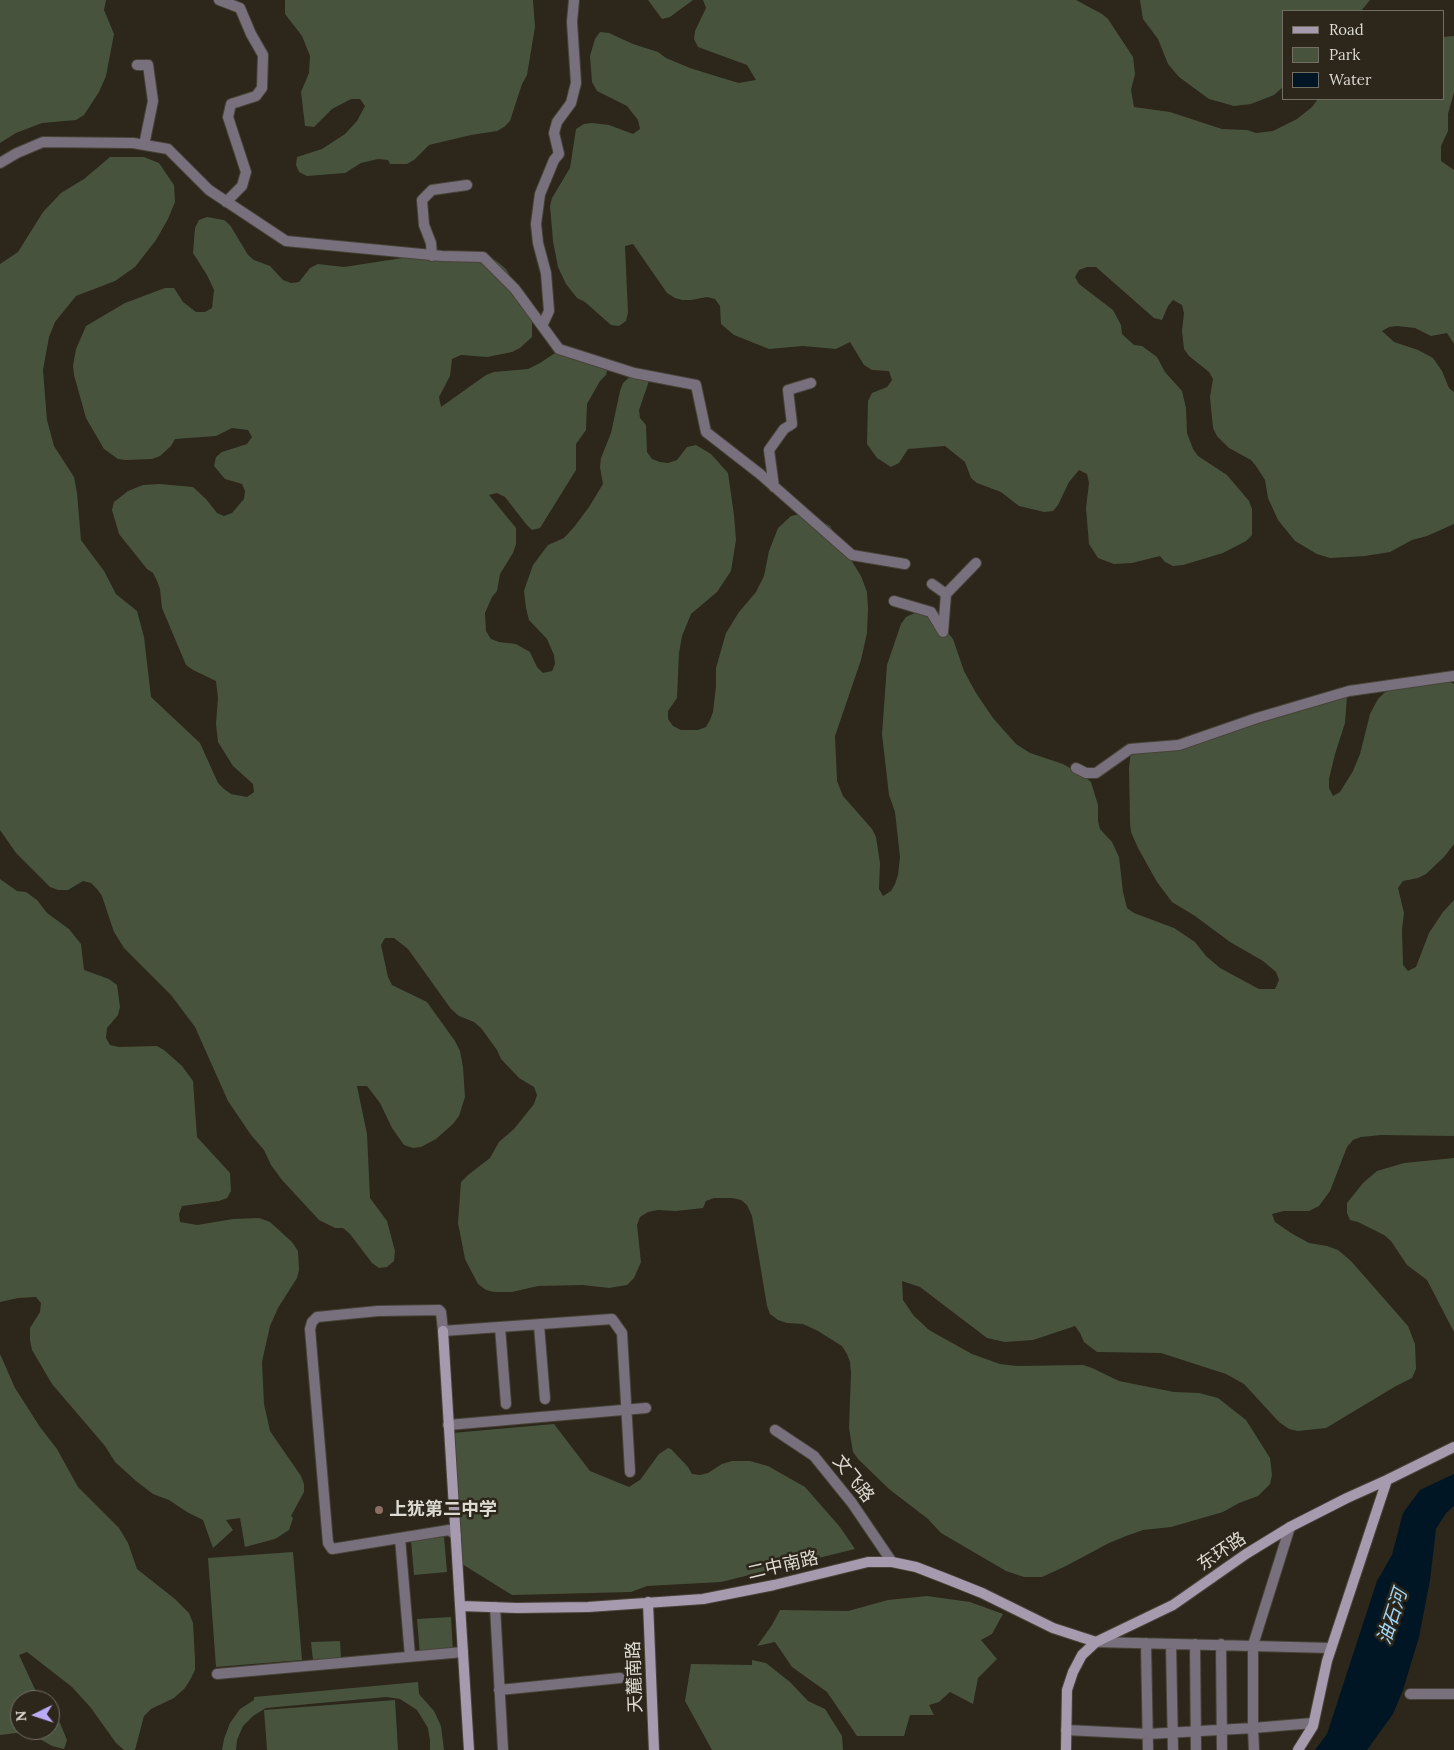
<!DOCTYPE html>
<html>
<head>
<meta charset="utf-8">
<style>
	body { margin:0 }
	#map { position:relative; width:1454px; height:1750px; overflow:hidden; background:#2c261b; font-family:Lora,serif }
	canvas { display:block }
	.legend { position:absolute; left:1282px; top:10px; width:162px; height:90px; box-sizing:border-box; background:#2c261b; border:1px solid #736e64; margin:0; padding:6px 9px; list-style:none; font-size:15px; color:#dddad2 }
	.legend li { display:flex; align-items:center; gap:10px; height:25px }
	.legend b { width:25px; border:1px solid #736e64 }
	.north { position:absolute; left:10px; top:1690px; width:50px; height:50px; box-sizing:border-box; background:#2c261b; border:1px solid #736e64; border-radius:50%; rotate:266deg; font-size:14px; font-weight:700; line-height:20px; text-align:center; color:#dddad2 }
	.north::after { content:''; display:block; margin:auto; width:18px; height:22px; background:#bbaaf6; clip-path:polygon(50% 0,100% 100%,50% 72%,0 100%) }
</style>
</head>
<body>
<div id="map">
<canvas width="1454" height="1750"></canvas>
<ul class="legend">
<li><b style="height:6px;background:#a69bae"></b>Road</li>
<li><b style="height:14px;background:#48533e"></b>Park</li>
<li><b style="height:14px;background:#001624"></b>Water</li>
</ul>
<div class="north">N</div>
</div>
<script>
const context = document.querySelector('canvas').getContext('2d');
context.lineJoin = 'round';
function fill(path, color) {
  context.fillStyle = color;
  context.fill(path, 'evenodd');
}
function toPath(rows) {
  const path = new Path2D();
  for (const r of rows) {
    path.moveTo(r[0], r[1]);
    for (let i = 2; i < r.length; i += 2) path.lineTo(r[i], r[i + 1]);
  }
  return path;
}
function trace(path, color, width, dash) {
  context.strokeStyle = color;
  context.lineWidth = width;
  context.lineCap = dash ? 'butt' : 'round';
  context.setLineDash(dash || []);
  context.stroke(path);
}
function drawText(font, color, halo, rows, align = 'center') {
  context.font = font + ' Lora,"Noto Sans SC",serif';
  context.lineWidth = 5;
  context.setLineDash([]);
  context.textBaseline = 'middle';
  context.strokeStyle = halo;
  context.fillStyle = color;
  for (const [text, x, y, turn = 0] of rows) {
    context.save();
    context.translate(x, y);
    context.rotate((+turn || 0) * Math.PI / 180);
    context.textAlign = isNaN(turn) ? turn : align;
    if (halo) context.strokeText(text, 0, 0);
    context.fillText(text, 0, 0);
    context.restore();
  }
}
fill(toPath([
	[0,0,106,0,104,10,114,34,106,76,99,92,84,115,76,120,42,123,16,133,0,143],
	[285,0,533,0,535,27,527,75,522,84,510,121,504,127,497,131,471,135,429,145,414,160,407,164,390,164,388,160,378,159,361,163,345,173,307,176,299,172,296,165,297,157,322,149,345,134,357,121,365,106,360,99,351,99,332,109,314,127,305,126,301,92,309,73,310,56,302,36,285,14],
	[648,0,693,0,670,17,662,19],
	[703,0,1076,0,1102,14,1108,19,1133,57,1135,74,1131,90,1134,107,1170,112,1222,129,1247,130,1256,133,1273,131,1297,119,1312,107,1318,99,1443,99,1443,37,1454,36,1454,92,1448,114,1448,131,1441,146,1441,161,1454,170,1454,344,1447,333,1431,336,1415,328,1397,326,1389,327,1382,331,1394,342,1418,350,1433,358,1442,371,1449,388,1454,392,1454,524,1427,536,1412,540,1390,552,1365,556,1330,558,1317,554,1295,541,1278,520,1268,498,1265,480,1256,466,1251,460,1229,448,1217,436,1213,428,1210,397,1213,379,1209,372,1189,356,1184,349,1182,331,1184,313,1182,305,1173,300,1168,306,1162,320,1154,318,1096,267,1087,267,1079,270,1075,277,1079,284,1113,310,1121,325,1122,334,1134,345,1142,346,1157,357,1165,372,1182,391,1186,408,1187,433,1193,449,1198,456,1227,475,1249,501,1252,509,1252,535,1246,541,1223,553,1183,565,1173,566,1165,562,1160,556,1132,563,1114,564,1098,558,1089,544,1086,508,1089,483,1087,474,1079,470,1069,482,1058,505,1053,511,1044,512,1019,506,1001,492,977,483,971,478,965,462,945,446,908,449,899,463,891,467,877,458,867,444,868,401,872,393,887,387,892,380,889,371,872,370,864,365,850,342,836,349,803,346,769,349,734,335,721,324,720,306,715,299,707,297,691,300,682,300,675,298,667,293,633,244,625,246,628,313,626,321,619,326,611,325,585,302,577,298,566,284,558,267,553,241,550,206,552,198,570,168,576,129,584,124,592,123,609,125,633,134,640,129,638,120,627,106,597,91,592,82,590,56,595,39,600,32,609,33,633,44,658,52,666,58,690,68,722,78,739,83,756,80,747,65,698,47,694,39,695,31,706,8],
	[1140,0,1370,0,1361,11,1283,11,1283,87,1274,95,1251,104,1234,106,1209,99,1179,77,1168,64,1158,39,1143,19],
	[110,157,144,157,159,163,174,185,175,202,168,219,156,240,135,267,115,281,76,296,55,322,49,337,43,370,47,420,54,446,74,477,77,493,81,540,104,571,116,594,137,611,144,637,151,697,200,743,218,783,224,789,231,794,247,797,254,792,253,784,233,766,218,742,216,724,218,698,216,681,193,670,186,665,162,608,160,589,157,581,153,573,147,569,119,534,112,510,114,502,128,491,143,485,160,484,193,487,206,499,217,513,224,516,232,513,244,499,245,491,242,484,225,479,214,466,216,457,222,452,247,444,252,437,248,430,232,428,216,436,175,439,171,446,160,456,152,459,126,460,118,459,104,449,86,418,74,375,73,366,76,349,86,326,125,303,165,288,174,288,183,302,196,312,205,312,212,308,214,290,207,275,193,253,195,228,199,220,207,217,224,220,230,225,248,255,254,260,270,266,283,280,291,283,299,282,310,268,318,264,344,267,441,252,476,252,492,258,499,263,506,269,523,298,532,321,532,337,520,348,512,352,487,357,461,355,452,359,450,376,439,397,441,407,486,375,494,372,528,369,540,363,555,353,573,353,599,356,606,359,608,367,606,375,600,381,587,404,586,430,576,444,576,470,540,528,532,530,526,524,505,497,497,493,489,495,516,528,516,544,513,553,500,574,497,591,492,597,485,613,486,631,491,639,499,642,516,644,530,652,537,667,543,673,552,671,555,664,554,655,547,639,529,620,526,608,524,591,527,582,533,565,548,545,564,538,574,527,589,507,603,484,600,467,601,458,611,433,620,391,623,383,636,371,650,378,639,410,640,418,646,425,647,452,652,459,660,462,668,463,677,460,687,447,696,445,711,454,728,473,734,515,736,540,731,571,717,592,691,614,682,636,679,653,677,698,668,711,668,719,673,726,681,730,698,730,706,727,710,720,713,712,716,686,716,668,726,633,739,612,756,592,764,576,769,551,778,528,791,516,800,514,808,515,830,526,861,576,867,592,868,609,867,633,861,660,835,736,837,781,843,796,872,829,876,837,880,863,879,889,883,896,891,891,895,884,898,875,900,857,895,812,889,795,882,734,887,665,901,624,906,617,923,609,931,612,953,639,964,671,976,693,993,718,1016,744,1030,753,1063,764,1085,777,1091,782,1098,805,1098,821,1100,829,1112,842,1119,857,1123,892,1127,908,1134,913,1174,928,1195,942,1206,956,1220,968,1259,989,1275,989,1279,980,1276,972,1263,961,1230,942,1195,916,1172,902,1157,882,1138,848,1131,832,1130,823,1129,768,1131,751,1214,736,1269,709,1322,695,1347,696,1345,723,1335,754,1329,779,1329,788,1333,796,1340,792,1353,771,1360,754,1370,714,1378,699,1384,693,1399,685,1443,679,1454,684,1454,844,1444,857,1426,874,1418,878,1403,881,1398,888,1404,913,1402,930,1403,965,1408,971,1416,967,1429,933,1443,912,1454,900,1454,1136,1381,1135,1361,1137,1353,1140,1347,1147,1330,1191,1319,1206,1309,1211,1284,1211,1272,1214,1275,1222,1291,1233,1309,1243,1327,1246,1338,1250,1351,1261,1408,1326,1415,1344,1416,1369,1412,1378,1396,1386,1326,1428,1298,1431,1289,1429,1279,1422,1244,1384,1226,1374,1161,1353,1097,1352,1084,1342,1080,1333,1075,1326,1033,1340,1005,1342,987,1338,920,1287,902,1281,903,1300,914,1316,929,1330,972,1354,1000,1364,1017,1366,1083,1365,1092,1368,1119,1381,1174,1392,1199,1393,1218,1398,1246,1420,1270,1458,1272,1475,1270,1484,1258,1496,1239,1503,1223,1512,1171,1527,1143,1530,1126,1536,1109,1543,1066,1566,1042,1577,1024,1577,1006,1571,941,1533,928,1519,889,1489,858,1459,853,1452,849,1428,851,1373,850,1362,847,1354,842,1346,818,1331,803,1324,787,1323,778,1320,770,1314,767,1306,752,1216,747,1205,741,1200,732,1198,714,1198,706,1201,703,1208,676,1211,658,1210,648,1212,640,1217,637,1225,641,1262,634,1278,627,1285,609,1288,583,1285,538,1286,512,1292,494,1292,486,1290,478,1284,465,1259,458,1223,461,1182,468,1175,490,1158,499,1142,514,1129,534,1104,537,1095,534,1087,519,1078,501,1059,497,1050,481,1028,474,1022,459,1016,451,1009,408,949,394,938,385,938,381,945,388,977,392,985,427,1002,455,1041,460,1051,463,1067,465,1097,459,1116,453,1124,436,1139,421,1147,413,1148,404,1145,392,1128,380,1103,367,1086,357,1086,367,1134,370,1198,387,1221,395,1251,394,1261,387,1267,379,1268,372,1263,350,1234,343,1228,335,1228,319,1220,282,1180,271,1165,264,1150,251,1135,228,1101,195,1027,171,995,124,948,114,932,102,896,97,889,91,883,83,881,68,890,58,890,50,887,16,853,0,830,0,264,18,252,43,212,61,193,84,179],
	[0,879,17,891,26,892,37,900,47,913,69,929,81,944,84,970,109,979,117,985,120,1007,118,1015,107,1028,106,1038,110,1045,119,1047,157,1046,164,1050,182,1066,193,1081,197,1137,230,1173,231,1191,227,1198,219,1201,182,1206,179,1214,180,1222,197,1225,233,1219,259,1218,270,1222,292,1242,298,1251,299,1270,297,1278,278,1308,270,1326,262,1362,264,1404,270,1431,301,1476,304,1484,304,1492,291,1516,293,1518,289,1530,275,1539,245,1547,240,1518,226,1520,233,1530,213,1548,203,1520,187,1512,169,1500,153,1494,136,1481,115,1462,105,1446,52,1384,32,1350,30,1340,30,1328,40,1312,41,1303,36,1297,18,1298,0,1302],
	[1454,1158,1454,1332,1427,1280,1407,1265,1391,1241,1384,1235,1358,1222,1350,1220,1347,1213,1347,1203,1363,1183,1377,1171,1404,1163],
	[0,1354,15,1388,40,1427,57,1449,78,1487,119,1528,128,1543,137,1569,175,1599,189,1613,193,1623,195,1659,195,1670,190,1680,185,1688,174,1698,151,1709,144,1716,135,1750,124,1750,116,1743,91,1708,72,1687,27,1652,19,1655,40,1700,20,1700,20,1730,50,1730,50,1711,60,1723,67,1740,64,1749,52,1746,33,1735,16,1733,0,1735],
	[554,1424,590,1471,629,1487,640,1480,659,1454,668,1448,671,1449,688,1467,692,1474,700,1475,708,1473,722,1464,732,1461,750,1461,768,1466,805,1487,840,1527,855,1549,721,1582,647,1586,631,1592,512,1595,462,1564,452,1433],
	[444,1537,447,1572,414,1575,411,1540],
	[293,1552,302,1660,216,1667,208,1558],
	[927,1596,970,1602,1003,1614,992,1634,981,1640,997,1659,978,1678,973,1704,950,1692,939,1702,929,1705,934,1715,910,1715,904,1736,857,1736,827,1692,792,1667,775,1642,757,1646,772,1625,780,1610,848,1611,888,1600],
	[451,1617,453,1652,420,1655,417,1619],
	[340,1641,341,1658,313,1660,311,1642],
	[752,1660,766,1663,790,1682,808,1701,825,1709,842,1736,843,1750,712,1750,685,1701,691,1664,752,1665],
	[418,1682,419,1694,434,1711,441,1726,444,1750,430,1750,430,1741,428,1728,417,1710,400,1699,386,1697,266,1708,253,1716,243,1726,237,1740,236,1750,222,1750,224,1739,230,1723,240,1709,254,1700,254,1697],
	[395,1700,398,1750,267,1750,264,1710]
]), '#48533e');
fill(toPath([
	[1454,1474,1454,1506,1446,1513,1436,1529,1430,1580,1419,1637,1403,1690,1393,1714,1367,1750,1315,1750,1327,1734,1377,1581,1392,1555,1403,1513,1420,1490]
]), '#001624');
const street = toPath([
	[219,0,240,8,251,34,263,55,262,88,256,96,231,104,228,117,246,172,242,186,226,202],
	[137,65,148,65,153,101,144,145],
	[0,163,17,153,43,142,133,143,168,149,209,190,286,241,442,256,483,257,515,289,559,349,634,373,696,385,706,432,760,474,852,555,905,564],
	[432,256,431,243,424,225,422,200,432,190,467,185],
	[542,326,549,311,546,273,538,243,536,224,540,194,554,160,559,154,554,133,557,122,571,103,576,83,572,22,574,0],
	[774,487,769,450,784,429,792,424,788,390,811,383],
	[932,584,946,594,976,563],
	[894,601,931,612,943,632,946,594],
	[1076,768,1086,773,1096,773,1130,749,1179,745,1257,718,1349,691,1454,676],
	[539,1325,545,1399],
	[500,1327,506,1404],
	[448,1425,646,1408],
	[775,1430,814,1456,852,1503,892,1562],
	[456,1535,449,1530,332,1549,328,1543,310,1329,312,1322,317,1317,378,1311,439,1310,441,1312,443,1331,612,1319,622,1333,630,1472],
	[400,1538,410,1656],
	[495,1607,503,1750],
	[1096,1642,1331,1648],
	[1146,1643,1148,1750],
	[1171,1644,1173,1750],
	[1195,1644,1196,1750],
	[1221,1644,1222,1750],
	[217,1674,463,1652],
	[499,1690,620,1678],
	[1410,1694,1454,1694],
	[1066,1730,1148,1734,1253,1728,1253,1645,1290,1527],
	[1254,1750,1253,1728,1313,1723]
]);
const secondary = toPath([
	[443,1331,469,1750],
	[648,1602,654,1750],
	[461,1606,517,1608,588,1607,703,1599,774,1585,868,1562,892,1562,916,1567,947,1579,982,1593,1053,1628,1096,1642],
	[1066,1750,1067,1690,1073,1672,1082,1655,1096,1642,1173,1605,1246,1554,1290,1527,1347,1498,1387,1480,1454,1447],
	[1298,1750,1313,1726,1327,1661,1387,1480]
]);
trace(street, '#484338', 12);
trace(secondary, '#484338', 12);
trace(street, '#78717d', 10);
trace(secondary, '#a69bae', 10);
for (const [x, y, r, color] of [
	[379,1510,5,"#8d6e63"]
]) {
  const dot = new Path2D();
  dot.arc(x, y, r, 0, 2 * Math.PI);
  context.fillStyle = color;
  context.fill(dot);
  trace(dot, '#2c261b', 2);
}
drawText('18px', '#dddad2', '#2c261b', [
	["文飞路",853,1479,52],
	["东环路",1222,1552,-34],
	["二中南路",783,1566,-13],
	["天麓南路",635,1677,-92]
]);
drawText('bold 18px', '#dddad2', '#2c261b', [
	["上犹第二中学",389,1510]
], 'left');
drawText('italic 19px', '#a0d7f8', '#2c261b', [
	["油石河",1393,1617,-72]
]);
</script>
</body>
</html>
